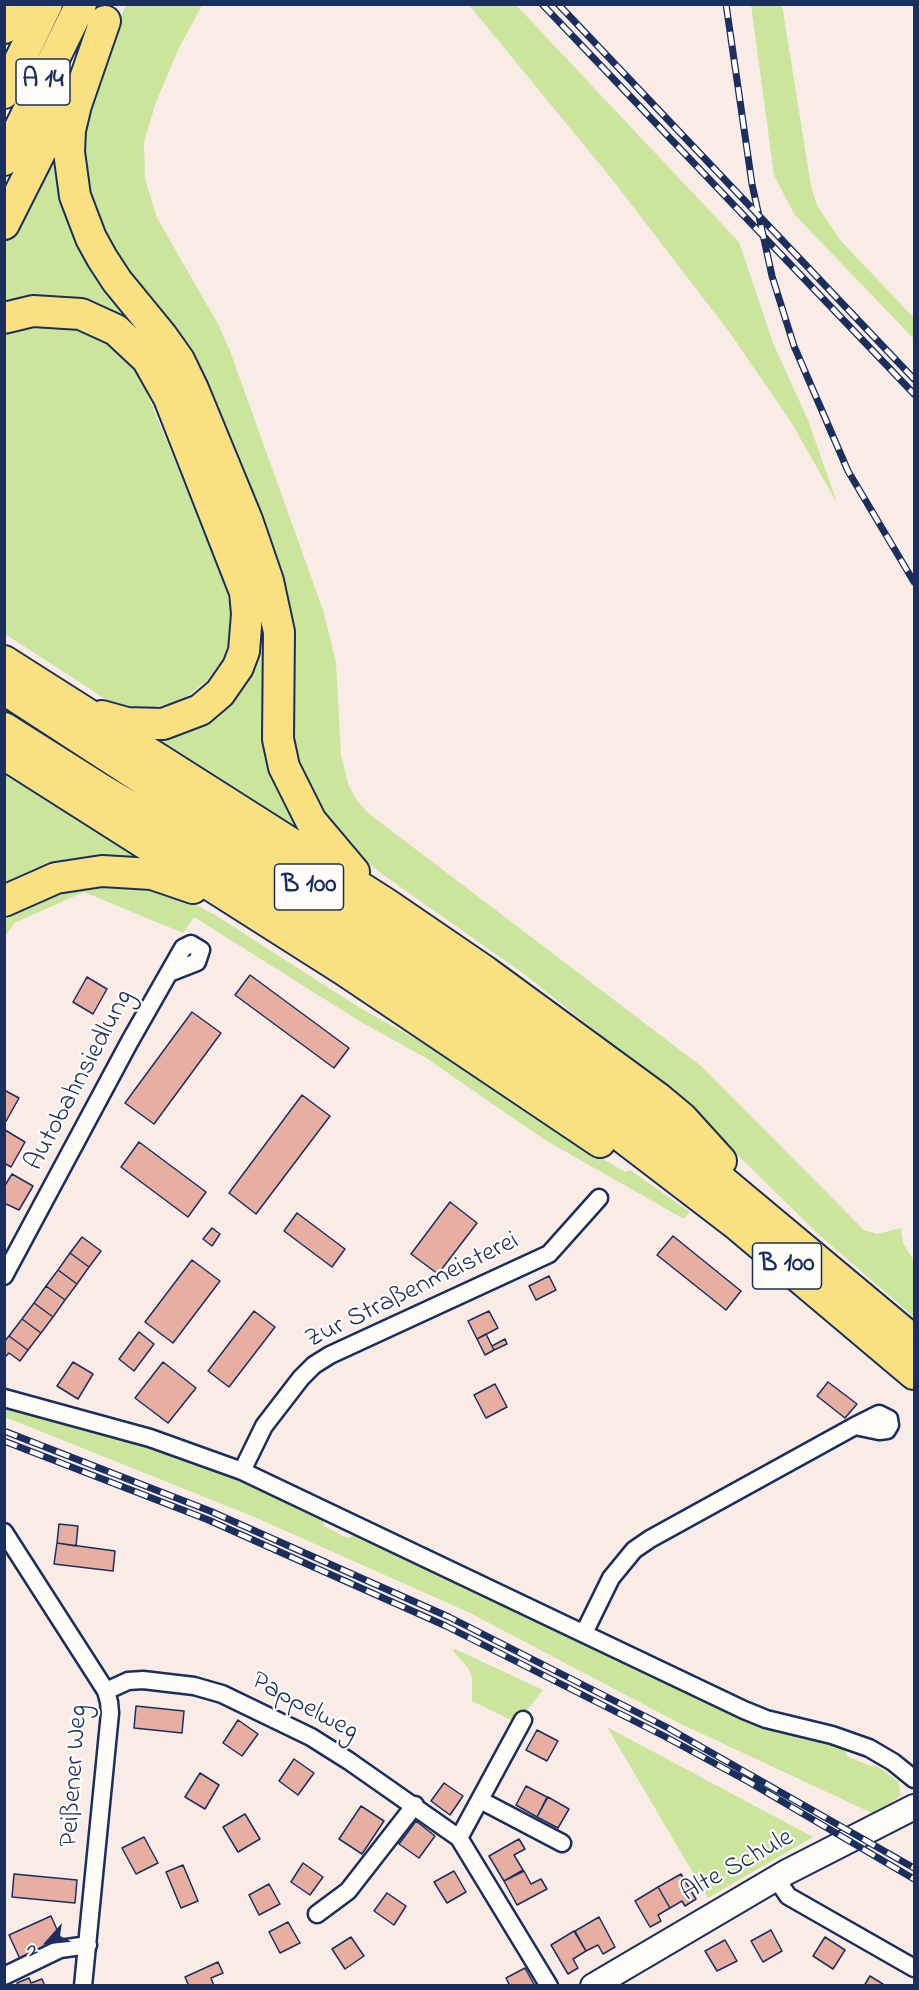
<!DOCTYPE html>
<html>
<head>
<meta charset="utf-8">
<style>
	body { margin:0 }
	#map { position:relative; width:919px; height:1990px; overflow:hidden; background:#f9ece6; font-family:"Indie Flower",sans-serif }
	canvas { display:block }
	.frame { position:absolute; inset:0; border:6px solid #1b2f5e; pointer-events:none }
	.north { position:absolute; left:18px; top:1912px; width:60px; height:60px; -webkit-text-stroke:4px #fdfcf7; paint-order:stroke; rotate:243deg; font-size:16px; font-weight:700; line-height:24px; text-align:center; color:#1b2f5e }
	.north::after { content:''; display:block; margin:auto; width:21px; height:27px; background:#1b2f5e; clip-path:polygon(50% 0,100% 100%,50% 72%,0 100%) }
</style>
</head>
<body>
<div id="map">
<canvas width="919" height="1990"></canvas>
<div class="frame"></div>
<div class="north">N</div>
</div>
<script>
const context = document.querySelector('canvas').getContext('2d');
context.lineJoin = 'round';
function fill(path, color) {
  context.fillStyle = color;
  context.fill(path, 'evenodd');
}
function toPath(rows) {
  const path = new Path2D();
  for (const r of rows) {
    path.moveTo(r[0], r[1]);
    for (let i = 2; i < r.length; i += 2) path.lineTo(r[i], r[i + 1]);
  }
  return path;
}
function trace(path, color, width, dash) {
  context.strokeStyle = color;
  context.lineWidth = width;
  context.lineCap = dash ? 'butt' : 'round';
  context.setLineDash(dash || []);
  context.stroke(path);
}
function drawText(font, color, halo, rows, align = 'center') {
  context.font = font + ' "Indie Flower",sans-serif';
  context.lineWidth = 4.5;
  context.setLineDash([]);
  context.textBaseline = 'middle';
  context.strokeStyle = halo;
  context.fillStyle = color;
  for (const [text, x, y, turn = 0] of rows) {
    context.save();
    context.translate(x, y);
    context.rotate((+turn || 0) * Math.PI / 180);
    context.textAlign = isNaN(turn) ? turn : align;
    if (halo) context.strokeText(text, 0, 0);
    context.fillText(text, 0, 0);
    context.restore();
  }
}
fill(toPath([
	[126,5,202,5,178,50,156,102,144,142,145,179,157,218,218,324,230,351,324,613,336,663,341,755,348,784,356,799,368,813,701,1066,864,1230,877,1234,901,1228,903,1243,914,1261,914,1317,818,1234,682,1100,524,974,382,874,336,837,294,757,287,643,139,295,80,192,84,95],
	[469,5,516,5,739,242,773,343,808,420,837,503,791,422,730,333,611,178],
	[751,5,782,5,811,186,817,205,840,240,914,318,914,339,794,214,774,175],
	[50,154,69,222,80,247,151,338,184,392,269,644,317,846,125,731,159,730,250,649,142,343,5,311,4,245],
	[48,316,94,335,116,350,134,369,146,391,225,582,233,620,225,656,208,680,182,700,151,708,113,704,5,634,5,324],
	[4,767,155,862,5,889],
	[86,885,151,888,184,898,215,915,360,1008,434,1049,538,1121,625,1172,630,1170,690,1212,684,1219,545,1140,426,1058,361,1022,194,917,183,933,84,892,14,923,5,937,5,920,30,904],
	[4,1406,178,1455,236,1478,321,1516,324,1526,347,1538,359,1534,843,1746,847,1756,872,1767,877,1766,899,1782,900,1796,874,1814,681,1724,468,1612,252,1516,5,1417],
	[455,1649,543,1690,517,1723,472,1701,472,1678,468,1668,453,1651],
	[607,1727,813,1837,708,1898]
]), '#cbe59c');
const building = toPath([
	[250,975,349,1048,334,1068,235,995,250,975],
	[87,977,107,989,93,1014,73,1002,87,977],
	[192,1012,221,1033,154,1124,125,1103,192,1012],
	[4,1090,19,1098,5,1123,4,1123,4,1090],
	[302,1095,330,1116,256,1214,229,1193,302,1095],
	[5,1130,25,1142,11,1167,4,1163,5,1130],
	[139,1142,206,1192,188,1217,121,1167,139,1142],
	[12,1174,33,1186,19,1210,4,1203,4,1187,12,1174],
	[450,1202,477,1223,438,1274,411,1254,450,1202],
	[297,1213,345,1249,332,1267,284,1231,297,1213],
	[212,1228,220,1234,212,1246,203,1239,212,1228],
	[673,1236,741,1291,726,1310,657,1255,673,1236],
	[82,1237,101,1251,89,1267,70,1253,82,1237],
	[70,1253,89,1267,77,1284,58,1270,70,1253],
	[192,1260,220,1281,173,1343,145,1322,192,1260],
	[58,1270,77,1284,65,1300,46,1286,58,1270],
	[549,1276,556,1290,536,1300,529,1286,549,1276],
	[46,1286,65,1300,53,1317,34,1303,46,1286],
	[34,1303,53,1317,41,1333,22,1319,34,1303],
	[254,1311,275,1327,229,1387,208,1371,254,1311],
	[489,1311,498,1328,477,1339,468,1321,489,1311],
	[22,1319,41,1333,28,1350,9,1336,22,1319],
	[139,1332,154,1344,134,1371,119,1359,139,1332],
	[486,1334,494,1350,485,1355,477,1339,486,1334],
	[9,1336,28,1350,20,1361,9,1353,4,1358,4,1342,9,1336],
	[505,1339,507,1344,494,1350,492,1346,505,1339],
	[73,1362,93,1374,78,1399,57,1386,73,1362],
	[163,1362,196,1388,168,1423,135,1398,163,1362],
	[828,1382,857,1404,845,1418,817,1396,828,1382],
	[495,1384,507,1407,486,1418,474,1395,495,1384],
	[59,1524,78,1526,76,1546,57,1543,59,1524],
	[57,1543,115,1551,113,1571,54,1564,57,1543],
	[136,1706,184,1711,182,1733,134,1728,136,1706],
	[238,1720,258,1734,242,1756,223,1743,238,1720],
	[537,1730,558,1741,547,1761,526,1750,537,1730],
	[294,1759,314,1773,298,1795,279,1781,294,1759],
	[200,1773,219,1785,205,1809,185,1797,200,1773],
	[444,1783,463,1796,450,1815,431,1801,444,1783],
	[526,1786,547,1797,537,1817,516,1805,526,1786],
	[548,1797,569,1809,558,1828,537,1817,548,1797],
	[361,1806,384,1821,362,1854,339,1839,361,1806],
	[245,1814,260,1839,238,1852,223,1827,245,1814],
	[416,1821,435,1836,419,1858,399,1844,416,1821],
	[144,1837,158,1863,136,1874,122,1848,144,1837],
	[519,1839,525,1849,514,1855,523,1870,504,1881,489,1856,519,1839],
	[303,1863,323,1877,310,1895,291,1882,303,1863],
	[183,1865,198,1901,181,1908,166,1872,183,1865],
	[454,1871,466,1892,447,1903,434,1882,454,1871],
	[524,1871,531,1884,541,1879,547,1889,517,1905,504,1881,524,1871],
	[14,1874,77,1880,75,1903,12,1897,14,1874],
	[681,1874,696,1899,685,1906,682,1901,670,1908,658,1887,681,1874],
	[269,1884,280,1904,259,1915,249,1895,269,1884],
	[658,1887,670,1908,658,1915,661,1921,650,1927,635,1901,658,1887],
	[387,1893,406,1906,394,1925,374,1911,387,1893],
	[51,1916,62,1941,20,1959,9,1935,51,1916],
	[599,1917,615,1947,603,1954,598,1945,586,1951,575,1931,599,1917],
	[288,1922,300,1943,280,1953,269,1932,288,1922],
	[771,1930,782,1951,763,1962,751,1941,771,1930],
	[574,1931,586,1951,573,1959,578,1968,568,1974,551,1945,574,1931],
	[351,1937,364,1956,345,1969,332,1949,351,1937],
	[825,1937,845,1950,833,1969,813,1956,825,1937],
	[725,1940,737,1961,717,1971,705,1951,725,1940],
	[218,1962,223,1973,211,1978,214,1986,189,1986,185,1977,218,1962],
	[525,1968,535,1986,510,1986,506,1978,525,1968],
	[870,1976,886,1986,864,1986,870,1976],
	[29,1978,31,1983,42,1979,45,1986,18,1986,17,1983,29,1978]
]);
fill(building, '#e7aea2');
trace(building, '#1b2f5e', 1.5);
const street = toPath([
	[4,1276,130,1041,183,948,191,944,201,950,197,962,169,973],
	[4,1398,150,1438,242,1471,744,1710,766,1719,832,1735,869,1748,893,1762,914,1779],
	[242,1471,264,1426,301,1378,314,1365,330,1355,549,1254,599,1198],
	[4,1532,106,1691,109,1702,110,1713,83,1986],
	[584,1633,611,1578,634,1550,650,1539,855,1426,879,1414,889,1419,890,1425,887,1430,879,1431,855,1426],
	[106,1691,128,1681,143,1680,194,1686,222,1694,311,1737,349,1761,459,1838,549,1986],
	[482,1801,562,1843],
	[459,1838,523,1720],
	[776,1878,788,1896,914,1968],
	[317,1914,348,1891,415,1805],
	[4,1976,60,1949,88,1945]
]);
const secondary = toPath([
	[593,1986,785,1873,914,1807]
]);
const highway = toPath([
	[105,21,76,105,70,130,69,152,75,196,91,238,102,258,117,281,162,336,179,360,193,389,247,520,268,581,279,632,278,739,284,767,311,821,354,872],
	[4,28,16,4],
	[4,93,47,4],
	[4,160,81,4],
	[4,224,67,99],
	[4,318,33,311,81,314,116,330,147,359,169,398,245,592,247,614,244,651,238,667,220,693,200,710,163,724,127,723,102,716],
	[4,661,385,903,486,972,658,1098,682,1118,721,1161],
	[4,689,469,991,538,1041,695,1158,914,1341],
	[4,728,102,790,227,864,374,959,523,1061,736,1224,914,1374],
	[4,754,344,970,600,1142],
	[4,901,56,878,102,871,152,874,193,888]
]);
trace(street, '#1b2f5e', 21);
trace(secondary, '#1b2f5e', 28);
trace(highway, '#1b2f5e', 34);
trace(street, '#fdfcf7', 16);
trace(secondary, '#fdfcf7', 24);
trace(highway, '#f9e181', 30);
const rail = toPath([
	[542,4,914,394],
	[558,4,914,379],
	[726,4,752,184,772,276,794,346,848,471,914,582],
	[4,1431,210,1511,449,1617,668,1728,914,1868],
	[4,1441,206,1519,446,1626,664,1736,749,1782,914,1879]
]);
trace(rail, '#1b2f5e', 7);
trace(rail, '#fdfcf7', 4.5, [14]);
for (const [x, y, w] of [
	[43,82,54],
	[309,887,69],
	[787,1266,69]
]) {
  const box = new Path2D();
  box.roundRect(x - w / 2, y - 23, w, 46, 4.5);
  context.fillStyle = '#fdfcf7';
  context.fill(box);
  trace(box, '#1b2f5e', 1.5);
}
drawText('bold 26px', '#1b2f5e', null, [
	["A 14",43,82],
	["B 100",309,887],
	["B 100",787,1266]
]);
drawText('27px', '#1b2f5e', '#fdfcf7', [
	["Autobahnsiedlung",81,1081,-62],
	["Zur Straßenmeisterei",413,1292,-26],
	["Pappelweg",304,1708,28],
	["Peißener Weg",76,1776,-86],
	["Alte Schule",738,1867,-29]
]);
</script>
</body>
</html>
